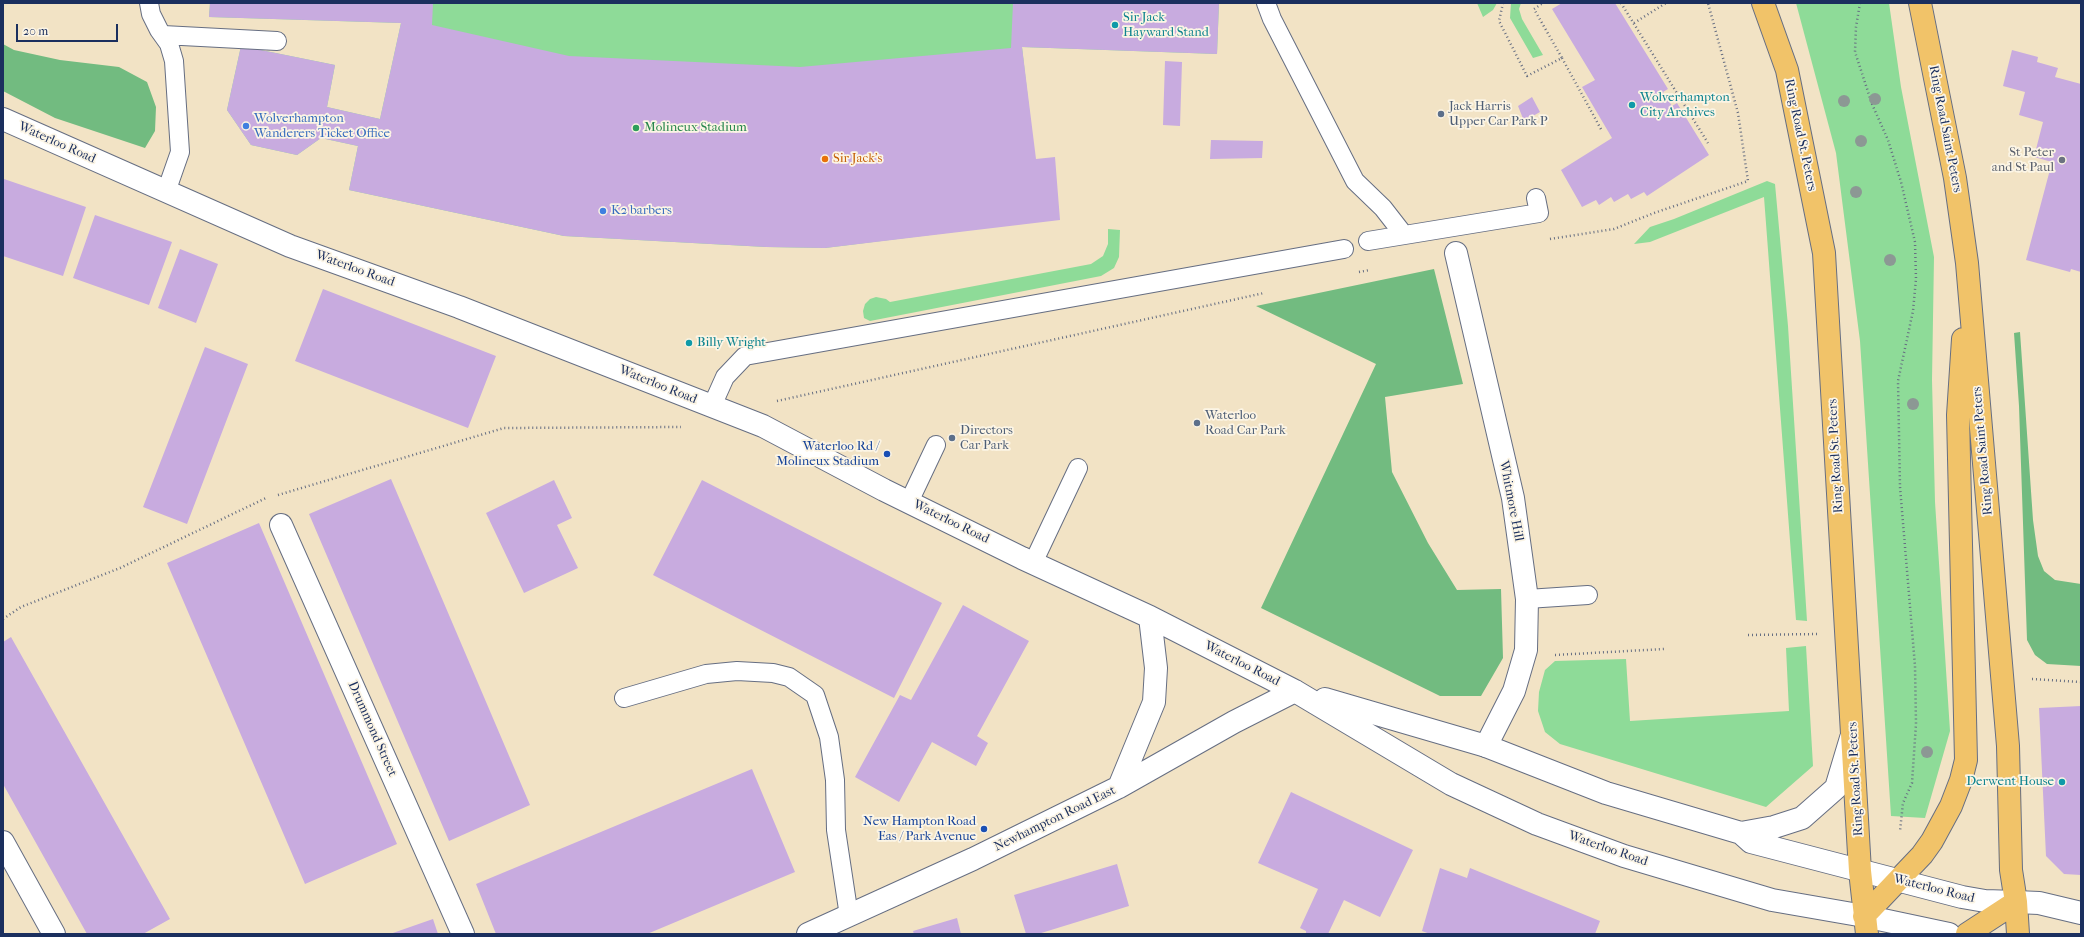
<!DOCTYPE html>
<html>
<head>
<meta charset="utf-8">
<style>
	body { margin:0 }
	#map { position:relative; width:2084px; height:937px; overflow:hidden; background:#f2e3c5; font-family:"IM FELL French Canon",serif }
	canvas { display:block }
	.frame { position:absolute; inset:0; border:4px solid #1b2f5e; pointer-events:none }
	.scale { position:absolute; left:16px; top:24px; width:102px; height:18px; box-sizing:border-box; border:2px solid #1b2f5e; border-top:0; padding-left:5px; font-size:12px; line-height:14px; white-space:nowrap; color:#1b2f5e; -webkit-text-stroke:3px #fcf5e5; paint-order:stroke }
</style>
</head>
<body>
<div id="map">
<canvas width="2084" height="937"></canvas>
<div class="frame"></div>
<div class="scale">20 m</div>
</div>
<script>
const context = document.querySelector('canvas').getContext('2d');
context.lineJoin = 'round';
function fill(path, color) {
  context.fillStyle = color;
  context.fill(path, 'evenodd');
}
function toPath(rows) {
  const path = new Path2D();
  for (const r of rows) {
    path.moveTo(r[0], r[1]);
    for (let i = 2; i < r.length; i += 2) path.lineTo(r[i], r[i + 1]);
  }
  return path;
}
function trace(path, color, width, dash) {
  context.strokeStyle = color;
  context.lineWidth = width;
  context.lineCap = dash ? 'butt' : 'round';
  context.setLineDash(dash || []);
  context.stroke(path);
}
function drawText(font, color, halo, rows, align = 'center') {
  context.font = font + ' "IM FELL French Canon",serif';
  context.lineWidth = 3.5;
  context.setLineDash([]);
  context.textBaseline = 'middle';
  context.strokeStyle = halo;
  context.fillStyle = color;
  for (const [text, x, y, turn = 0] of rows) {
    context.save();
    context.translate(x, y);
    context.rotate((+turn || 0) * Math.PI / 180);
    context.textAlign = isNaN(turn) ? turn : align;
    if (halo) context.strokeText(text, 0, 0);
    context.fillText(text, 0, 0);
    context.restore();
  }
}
fill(toPath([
	[210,3,1219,3,1217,54,1022,47,1042,221,825,248,766,247,564,236,349,190,358,146,321,138,297,155,251,145,227,110,241,46,335,65,327,107,380,119,401,23,209,17],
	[1477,3,1497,3,1493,10,1483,17],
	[1511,3,1521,3,1519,9,1522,19,1543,55,1533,58,1510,18],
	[1796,3,1889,3,1901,87,1934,257,1932,380,1935,502,1950,731,1925,818,1891,816,1860,341,1836,153],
	[1767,181,1775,184,1788,326,1807,621,1796,620,1764,197,1650,242,1634,244,1650,227,1674,219],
	[1108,229,1120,230,1119,257,1114,268,1101,276,870,321,864,318,863,311,865,304,870,299,876,297,886,299,890,302,1091,264,1103,256,1108,244],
	[1806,646,1813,766,1766,807,1560,744,1545,732,1538,711,1539,692,1545,670,1555,661,1626,659,1630,721,1789,711,1786,648]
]), '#8edb98');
fill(toPath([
	[3,44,14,50,60,60,119,67,147,82,156,107,155,131,145,148,55,118,3,91],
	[1434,269,1463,384,1385,397,1392,472,1428,543,1457,590,1501,589,1503,658,1481,696,1440,696,1261,608,1376,364,1256,306],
	[2020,332,2033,520,2038,556,2044,571,2055,580,2081,584,2081,666,2047,664,2035,655,2027,640,2019,406,2014,333]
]), '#72bb80');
fill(toPath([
	[210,3,433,3,432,25,569,56,800,67,1011,48,1013,3,1219,3,1217,54,1022,47,1036,159,1055,157,1060,220,825,248,766,247,564,236,349,190,358,146,321,138,297,155,251,145,227,110,241,46,335,65,327,107,380,119,401,23,209,17],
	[1562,3,1615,3,1668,89,1663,92,1672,106,1677,103,1709,155,1647,196,1644,192,1631,199,1628,194,1614,202,1611,197,1599,205,1596,200,1582,207,1561,170,1612,138,1582,87,1595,80,1552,9],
	[2012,50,2038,57,2037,62,2058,68,2055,77,2081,84,2081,272,2071,269,2070,272,2026,260,2052,162,2034,157,2043,122,2019,115,2025,92,2003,86],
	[1165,61,1182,62,1180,126,1163,125],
	[1532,97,1540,112,1524,121,1518,106],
	[1211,140,1263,141,1262,158,1210,159],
	[4,179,86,207,63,276,3,256],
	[95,215,172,242,149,305,73,278],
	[180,249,218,264,196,323,158,308],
	[323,289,496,356,468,428,295,361],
	[205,347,248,364,187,524,143,507],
	[391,479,530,805,449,841,309,514],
	[554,480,572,518,557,525,578,568,524,593,486,513],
	[702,480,942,603,894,698,653,575],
	[259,523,397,844,305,884,167,563],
	[963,605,1029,641,977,736,988,743,976,766,932,742,899,802,855,777,900,695,911,700],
	[11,637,170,919,143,934,87,934,3,784,3,642],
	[2081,706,2081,875,2064,874,2046,856,2039,708],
	[752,769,795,872,647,934,496,934,476,884],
	[1291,792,1413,850,1380,917,1344,900,1328,934,1306,934,1306,931,1300,928,1318,889,1258,863],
	[1117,864,1129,906,1038,934,1026,934,1014,895],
	[1440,868,1467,878,1470,868,1600,921,1595,934,1430,934,1422,931],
	[957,918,961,934,914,934,913,931],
	[433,919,438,934,390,934]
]), '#c8abdf');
const service = toPath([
	[149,3,151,14,159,30,169,44,174,61,180,152,166,192],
	[1266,3,1272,19,1355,181,1383,208,1404,235],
	[163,35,277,41],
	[1368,241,1539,213,1536,198],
	[712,406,725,377,745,356,1344,249],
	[909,502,936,445],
	[1033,563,1078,468],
	[1527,599,1588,595],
	[624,698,706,674,737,671,773,673,789,677,815,695,829,737,835,780,836,830,849,916]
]);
const minor = toPath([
	[1456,253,1513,498,1527,599,1526,650,1514,691,1486,746],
	[281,525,463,934],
	[3,842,54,934],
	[2016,902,2039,903,2081,913]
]);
const tertiary = toPath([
	[3,119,290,246,459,307,763,426,884,490,1022,558,1150,617,1295,691,1451,784,1537,824,1624,856,1772,900,1864,916,1949,934],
	[1325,699,1486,746,1606,793,1741,833,1751,842,1962,897,1985,901,2016,902],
	[1119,787,1154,702,1156,668,1150,617],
	[1741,833,1774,827,1802,818,1836,788,1851,738],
	[808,934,973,859,1119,787,1234,722,1295,691]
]);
const trunk = toPath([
	[1763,3,1787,70,1824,253,1860,871,1867,934],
	[1920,3,1955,178,1967,263,2008,746,2011,870,2016,902,2018,934],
	[1864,916,1922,855,1932,841,1951,806,1961,780,1966,760,1958,415,1963,339],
	[1967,934,2016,902]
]);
trace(service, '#666e82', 20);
trace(minor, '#666e82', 24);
trace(tertiary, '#666e82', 24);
trace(trunk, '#666e82', 24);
trace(toPath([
	[1503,3,1499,21,1527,76,1562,58,1534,9,1543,3],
	[1621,3,1708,143],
	[1860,3,1856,27,1855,52,1872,104,1888,140,1901,182,1915,242,1916,279,1913,311,1898,381,1900,487,1915,666,1916,724,1912,783,1903,803,1900,831],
	[1634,23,1666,3],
	[1562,58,1602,131],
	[1550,239,1614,229,1654,213,1748,181,1738,113,1708,3],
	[1359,272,1370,270],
	[777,401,1264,293],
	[278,495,504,428,681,427],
	[3,619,21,607,120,568,266,498],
	[1748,635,1818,634],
	[1555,655,1664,649],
	[2032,679,2081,682]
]), '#666e82', 2.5, [1, 3]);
trace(service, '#fff', 18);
trace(minor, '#fff', 22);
trace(tertiary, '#fff', 22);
trace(trunk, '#f1c369', 22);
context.fillStyle = '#8c9894';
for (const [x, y] of [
	[1875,99],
	[1844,101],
	[1861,141],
	[1856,192],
	[1890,260],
	[1913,404],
	[1927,752]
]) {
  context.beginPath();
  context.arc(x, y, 6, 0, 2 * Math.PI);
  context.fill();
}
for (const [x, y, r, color] of [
	[1115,25,4,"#0f9aa8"],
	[1632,105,4,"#0f9aa8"],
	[1441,114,4,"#5c6f8a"],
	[246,126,4,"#3f7fe0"],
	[636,128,4,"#2e9e5b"],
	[825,159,4,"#e8710a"],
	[2062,160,4,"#6b7280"],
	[603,211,4,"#3f7fe0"],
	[689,343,4,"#0f9aa8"],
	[1197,423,4,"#5c6f8a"],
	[952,438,4,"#5c6f8a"],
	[887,454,4,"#1a4fb4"],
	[2062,782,4,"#0f9aa8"],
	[984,829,4,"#1a4fb4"]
]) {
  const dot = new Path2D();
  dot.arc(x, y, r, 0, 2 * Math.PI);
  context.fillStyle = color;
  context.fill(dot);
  trace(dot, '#fcf5e5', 1.5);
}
drawText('13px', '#0d838f', '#fcf5e5', [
	["Sir Jack",1123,18],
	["Hayward Stand",1123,33],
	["Wolverhampton",1640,98],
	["City Archives",1640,113],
	["Billy Wright",697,343],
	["Derwent House",2054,782,"right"]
], 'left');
drawText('13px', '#4e5e75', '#fcf5e5', [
	["Jack Harris",1449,107],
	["Upper Car Park P",1449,122],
	["Waterloo",1205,416],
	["Road Car Park",1205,431],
	["Directors",960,431],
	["Car Park",960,446]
], 'left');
drawText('13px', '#366cbe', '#fcf5e5', [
	["Wolverhampton",254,119],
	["Wanderers Ticket Office",254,134],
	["K2 barbers",611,211]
], 'left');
drawText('13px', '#27864d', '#fcf5e5', [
	["Molineux Stadium",644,128]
], 'left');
drawText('13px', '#1b2f5e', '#fcf5e5', [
	["Ring Road Saint Peters",1945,129,79],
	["Ring Road St. Peters",1800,135,78],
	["Waterloo Road",57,143,24],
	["Waterloo Road",355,269,20],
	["Waterloo Road",658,385,22],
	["Ring Road Saint Peters",1983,451,-95],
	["Ring Road St. Peters",1836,456,-93],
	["Whitmore Hill",1511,501,79],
	["Waterloo Road",951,522,26],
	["Waterloo Road",1242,664,27],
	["Drummond Street",372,729,66],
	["Ring Road St. Peters",1856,779,-93],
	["Newhampton Road East",1055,819,-26],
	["Waterloo Road",1608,849,19],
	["Waterloo Road",1934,889,14]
]);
drawText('13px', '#5b616d', '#fcf5e5', [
	["St Peter",2054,153],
	["and St Paul",2054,168]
], 'right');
drawText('13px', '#c56008', '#fcf5e5', [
	["Sir Jack's",833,159]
], 'left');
drawText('13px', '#164399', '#fcf5e5', [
	["Waterloo Rd /",879,447],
	["Molineux Stadium",879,462],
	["New Hampton Road",976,822],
	["Eas / Park Avenue",976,837]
], 'right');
</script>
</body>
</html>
